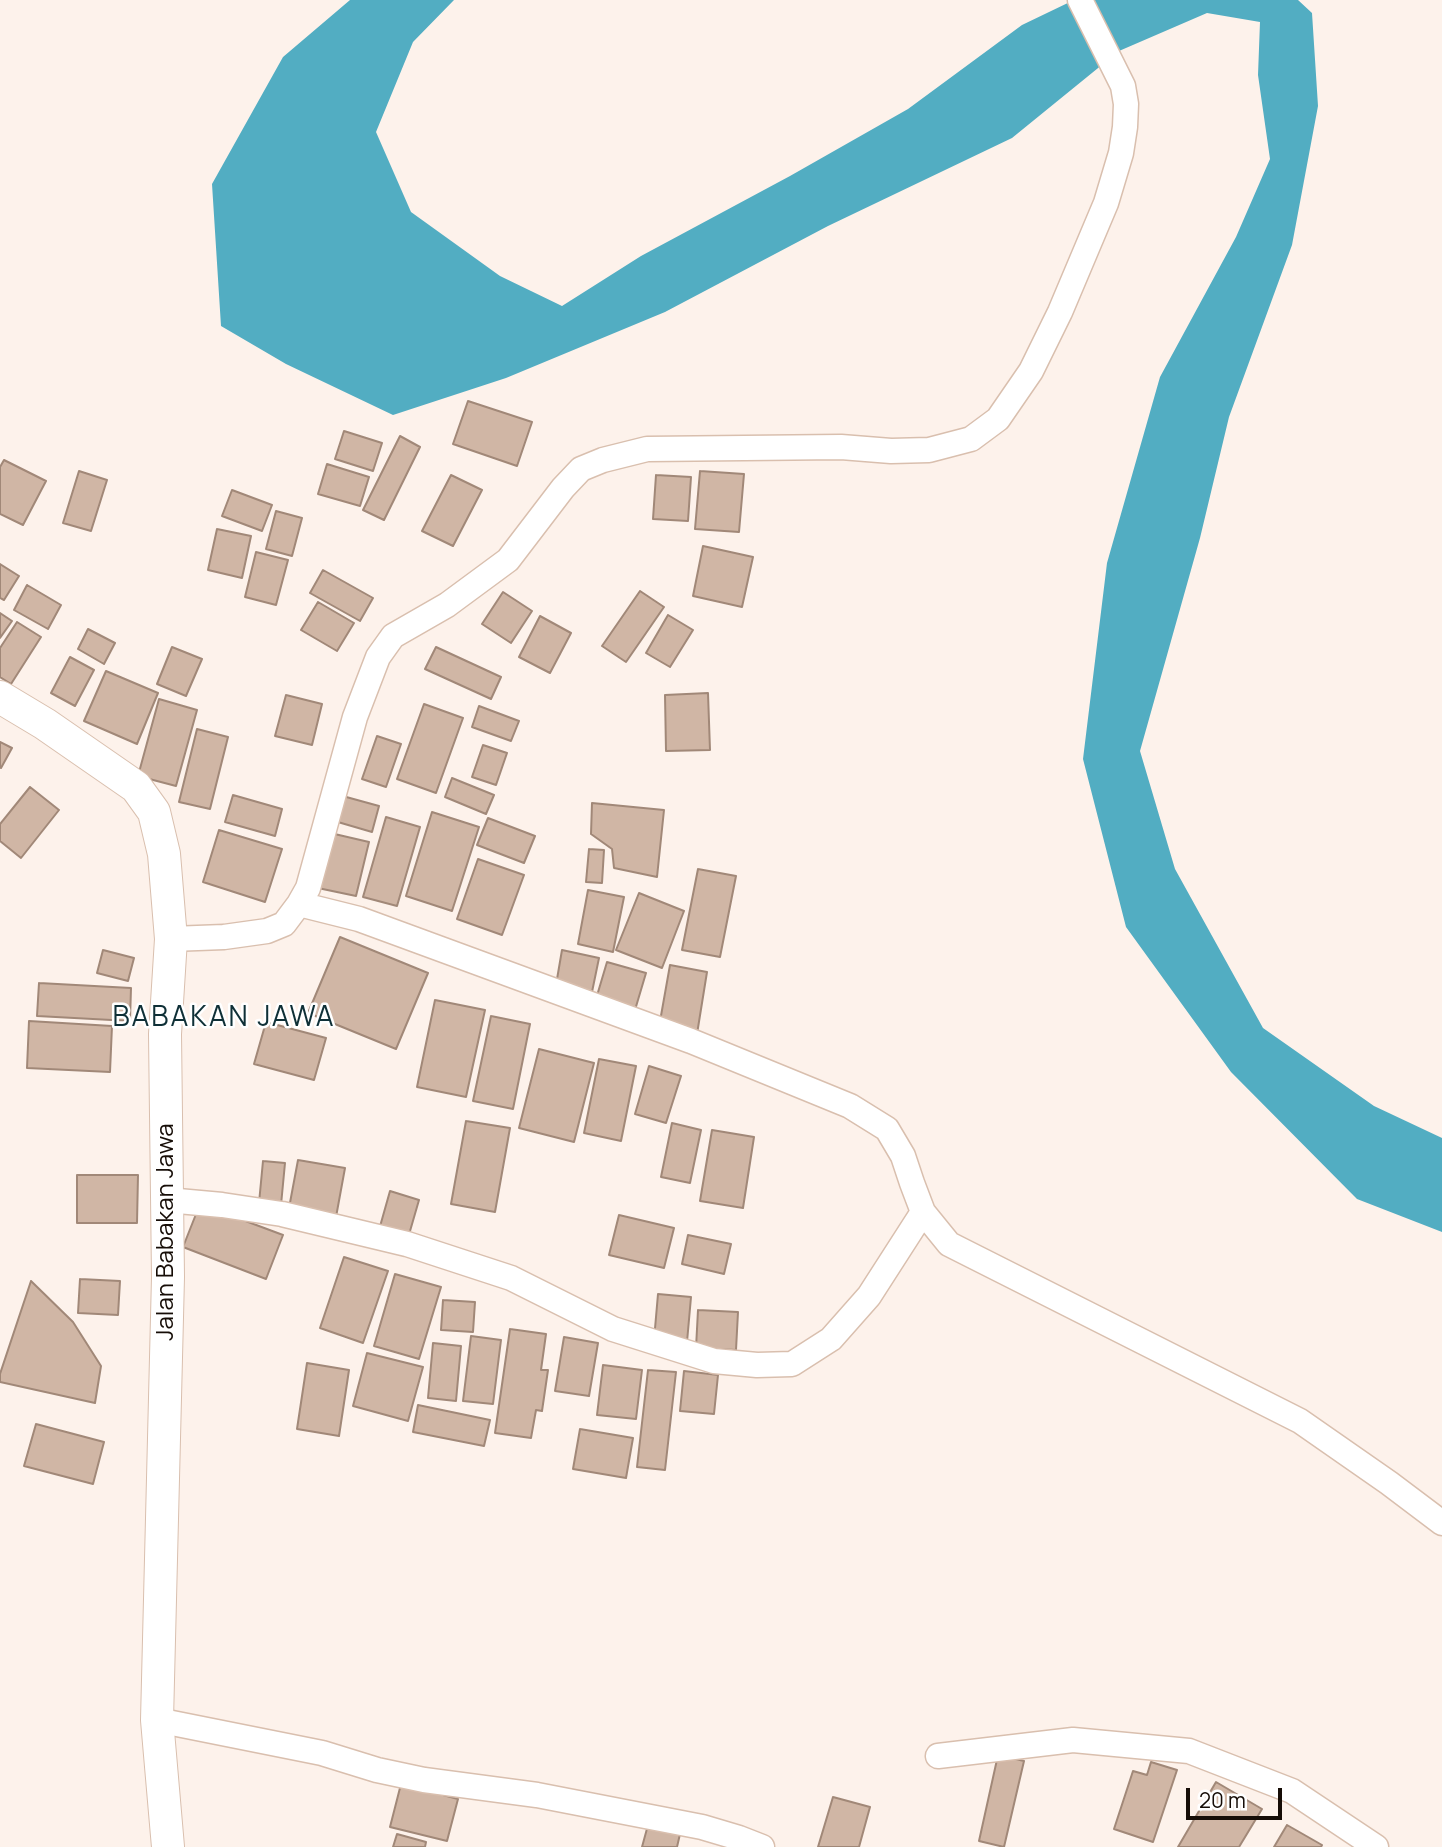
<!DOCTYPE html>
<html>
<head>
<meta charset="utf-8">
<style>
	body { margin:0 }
	#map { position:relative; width:1442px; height:1847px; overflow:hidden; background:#fdf2eb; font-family:Manrope,sans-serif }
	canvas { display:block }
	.scale { position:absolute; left:1186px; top:1788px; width:96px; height:32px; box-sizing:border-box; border:4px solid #160d07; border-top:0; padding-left:9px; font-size:21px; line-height:24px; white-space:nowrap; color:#160d07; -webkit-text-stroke:5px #fff; paint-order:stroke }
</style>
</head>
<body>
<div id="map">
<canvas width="1442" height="1847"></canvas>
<div class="scale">20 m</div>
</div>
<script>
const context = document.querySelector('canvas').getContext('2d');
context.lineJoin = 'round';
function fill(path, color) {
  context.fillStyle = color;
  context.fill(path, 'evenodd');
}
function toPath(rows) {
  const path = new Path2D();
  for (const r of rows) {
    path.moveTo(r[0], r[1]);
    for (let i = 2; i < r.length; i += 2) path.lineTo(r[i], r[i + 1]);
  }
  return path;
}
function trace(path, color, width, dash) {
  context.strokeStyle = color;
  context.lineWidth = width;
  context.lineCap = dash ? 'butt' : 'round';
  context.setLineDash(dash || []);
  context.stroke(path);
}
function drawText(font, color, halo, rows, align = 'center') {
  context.font = font + ' Manrope,sans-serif';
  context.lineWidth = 5;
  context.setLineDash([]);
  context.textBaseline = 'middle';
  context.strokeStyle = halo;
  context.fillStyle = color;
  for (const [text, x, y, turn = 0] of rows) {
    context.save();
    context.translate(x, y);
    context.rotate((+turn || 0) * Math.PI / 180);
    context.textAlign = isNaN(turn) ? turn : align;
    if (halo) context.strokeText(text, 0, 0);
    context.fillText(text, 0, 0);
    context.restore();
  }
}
fill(toPath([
	[350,0,454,0,413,42,376,132,411,212,500,276,562,306,641,256,790,176,908,109,1022,25,1074,0,1298,0,1312,13,1318,106,1292,245,1229,417,1200,538,1140,751,1175,869,1263,1028,1374,1106,1442,1138,1442,1232,1357,1199,1231,1072,1126,927,1083,759,1107,563,1160,377,1236,237,1270,159,1258,75,1260,22,1207,13,1119,51,1012,138,828,226,665,312,506,378,393,415,286,364,221,326,212,184,283,57]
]), '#52adc2');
const building = toPath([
	[468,401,532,422,517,466,453,444,468,401],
	[344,431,382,443,373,471,335,459,344,431],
	[400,436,420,447,384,520,363,510,400,436],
	[4,460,46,481,23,525,0,514,0,467,4,460],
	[327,464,369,477,360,506,318,494,327,464],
	[79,471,107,480,91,531,63,523,79,471],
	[700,471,744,474,739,532,695,529,700,471],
	[451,475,482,490,453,546,422,531,451,475],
	[656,475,691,477,688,521,653,519,656,475],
	[232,490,272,505,262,531,222,516,232,490],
	[276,511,302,518,292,556,266,549,276,511],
	[217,529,251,536,242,578,208,570,217,529],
	[703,546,753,557,742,607,693,596,703,546],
	[256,552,288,560,276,605,245,597,256,552],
	[0,564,19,576,4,600,0,598,0,564],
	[323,570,373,598,360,621,310,593,323,570],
	[27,585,61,605,48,629,14,610,27,585],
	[640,591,664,607,626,662,602,646,640,591],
	[503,592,532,611,511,643,482,624,503,592],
	[318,602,354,623,337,651,301,630,318,602],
	[0,613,12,621,0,638,0,613],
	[668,615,693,630,670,667,646,653,668,615],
	[540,616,571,633,550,673,519,657,540,616],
	[17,622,41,637,11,684,0,677,0,648,17,622],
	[88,629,115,643,104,664,78,649,88,629],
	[172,647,202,659,186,696,157,684,172,647],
	[436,647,501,677,491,699,425,669,436,647],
	[70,657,94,670,75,706,51,693,70,657],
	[106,671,158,693,137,744,84,721,106,671],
	[708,693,710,750,666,751,665,695,708,693],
	[286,695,322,704,312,745,275,736,286,695],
	[159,699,197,710,176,786,138,776,159,699],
	[424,704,463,718,436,793,397,779,424,704],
	[479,706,519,721,511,741,472,727,479,706],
	[197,729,228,737,210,809,179,802,197,729],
	[377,736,401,744,386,787,362,779,377,736],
	[0,742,12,748,1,768,0,767,0,742],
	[483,745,507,753,496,785,472,777,483,745],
	[452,778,494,795,486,814,445,797,452,778],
	[30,787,59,810,21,858,0,841,0,824,30,787],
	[233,795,282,809,275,836,225,822,233,795],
	[339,795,379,806,372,832,331,820,339,795],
	[592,803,664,810,657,877,614,868,612,849,591,834,592,803],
	[432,812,479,827,452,911,406,896,432,812],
	[386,817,420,827,397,906,363,897,386,817],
	[488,818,535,836,524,863,477,845,488,818],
	[219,830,282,849,265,902,203,882,219,830],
	[326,832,369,842,356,896,313,887,326,832],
	[589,849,604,850,602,883,586,882,589,849],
	[478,859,524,875,502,935,457,919,478,859],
	[698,869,736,876,720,957,682,950,698,869],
	[588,890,624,897,613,952,578,944,588,890],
	[639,893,684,911,662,968,616,950,639,893],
	[340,937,428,973,396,1049,308,1013,340,937],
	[103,950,134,958,128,981,97,973,103,950],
	[562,950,599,958,592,992,556,985,562,950],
	[607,962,646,973,635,1010,596,999,607,962],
	[670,965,707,972,697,1034,659,1027,670,965],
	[39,983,131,988,130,1021,37,1016,39,983],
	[435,1000,485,1010,466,1097,417,1087,435,1000],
	[491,1016,530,1024,513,1109,473,1101,491,1016],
	[29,1021,112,1026,110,1072,27,1068,29,1021],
	[266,1022,326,1038,314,1080,254,1064,266,1022],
	[539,1049,594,1063,574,1142,519,1128,539,1049],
	[599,1059,636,1066,621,1141,584,1133,599,1059],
	[649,1066,681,1076,666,1123,635,1114,649,1066],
	[466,1121,510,1128,495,1212,451,1204,466,1121],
	[672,1123,701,1130,690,1183,661,1177,672,1123],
	[712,1130,754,1137,743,1208,700,1201,712,1130],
	[298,1160,345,1168,336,1217,289,1208,298,1160],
	[263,1161,285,1163,281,1205,259,1203,263,1161],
	[77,1175,138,1175,137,1223,77,1223,77,1175],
	[390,1191,419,1200,408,1238,379,1230,390,1191],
	[200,1204,283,1235,266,1279,183,1247,200,1204],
	[619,1215,674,1228,664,1268,609,1255,619,1215],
	[688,1235,731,1244,724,1274,682,1264,688,1235],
	[344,1257,388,1271,363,1343,320,1328,344,1257],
	[395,1274,441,1287,419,1359,374,1346,395,1274],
	[80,1279,120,1281,118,1315,78,1313,80,1279],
	[31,1281,73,1322,101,1366,95,1403,0,1382,0,1374,31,1281],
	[658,1294,691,1297,687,1342,654,1340,658,1294],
	[443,1300,475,1302,473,1332,441,1330,443,1300],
	[698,1310,738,1312,736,1350,696,1348,698,1310],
	[510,1329,546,1334,541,1370,548,1370,542,1411,536,1410,531,1438,495,1433,510,1329],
	[471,1336,501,1340,493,1404,463,1401,471,1336],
	[564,1337,598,1343,589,1396,555,1391,564,1337],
	[433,1343,461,1346,456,1401,428,1398,433,1343],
	[367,1353,423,1367,408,1421,353,1406,367,1353],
	[307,1363,349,1370,339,1436,297,1429,307,1363],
	[603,1365,642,1370,636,1419,597,1415,603,1365],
	[648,1370,676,1372,665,1470,637,1467,648,1370],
	[684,1371,718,1375,714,1414,680,1411,684,1371],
	[418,1405,490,1420,484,1446,413,1432,418,1405],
	[36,1424,104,1442,93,1484,24,1466,36,1424],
	[580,1429,633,1438,626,1478,573,1469,580,1429],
	[998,1755,1024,1761,1004,1847,979,1841,998,1755],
	[1151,1762,1177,1770,1153,1842,1114,1829,1133,1771,1147,1775,1151,1762],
	[1216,1782,1262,1809,1239,1847,1178,1847,1216,1782],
	[401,1784,458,1799,447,1841,390,1827,401,1784],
	[833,1797,870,1807,859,1847,818,1847,833,1797],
	[648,1825,680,1834,677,1847,642,1847,648,1825],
	[1287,1825,1322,1845,1321,1847,1274,1847,1287,1825],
	[397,1834,426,1842,425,1847,393,1847,397,1834]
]);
fill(building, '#d0b6a5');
trace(building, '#a18878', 2);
const minor = toPath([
	[299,904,359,919,691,1041,850,1106,887,1129,903,1156,912,1183,923,1212,949,1244,1300,1421,1389,1483,1442,1523],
	[171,939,224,937,267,931,284,924,299,904,308,888,355,717,378,657,393,636,447,605,508,560,563,488,581,469,603,460,647,449,841,447,891,451,929,450,971,439,998,419,1031,371,1060,312,1106,203,1121,153,1125,127,1126,104,1123,86,1080,0],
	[167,1200,222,1205,282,1214,407,1244,511,1278,613,1329,714,1361,757,1365,792,1364,831,1339,869,1296,923,1212],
	[157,1720,322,1753,377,1770,424,1780,537,1795,702,1827,739,1838,762,1847],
	[938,1756,1073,1740,1189,1751,1292,1791,1376,1847]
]);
const tertiary = toPath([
	[0,697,45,724,136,787,154,812,164,854,171,939,165,1034,168,1277,157,1720,168,1847]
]);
trace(minor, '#d9bfae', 27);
trace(tertiary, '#d9bfae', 34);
trace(minor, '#fff', 24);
trace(tertiary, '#fff', 32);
drawText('24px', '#160d07', '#fff', [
	["Jalan Babakan Jawa",166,1232,-90]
]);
context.letterSpacing = '2px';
drawText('28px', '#0f3037', '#fff', [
	["BABAKAN JAWA",224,1018]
]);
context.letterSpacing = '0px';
</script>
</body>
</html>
